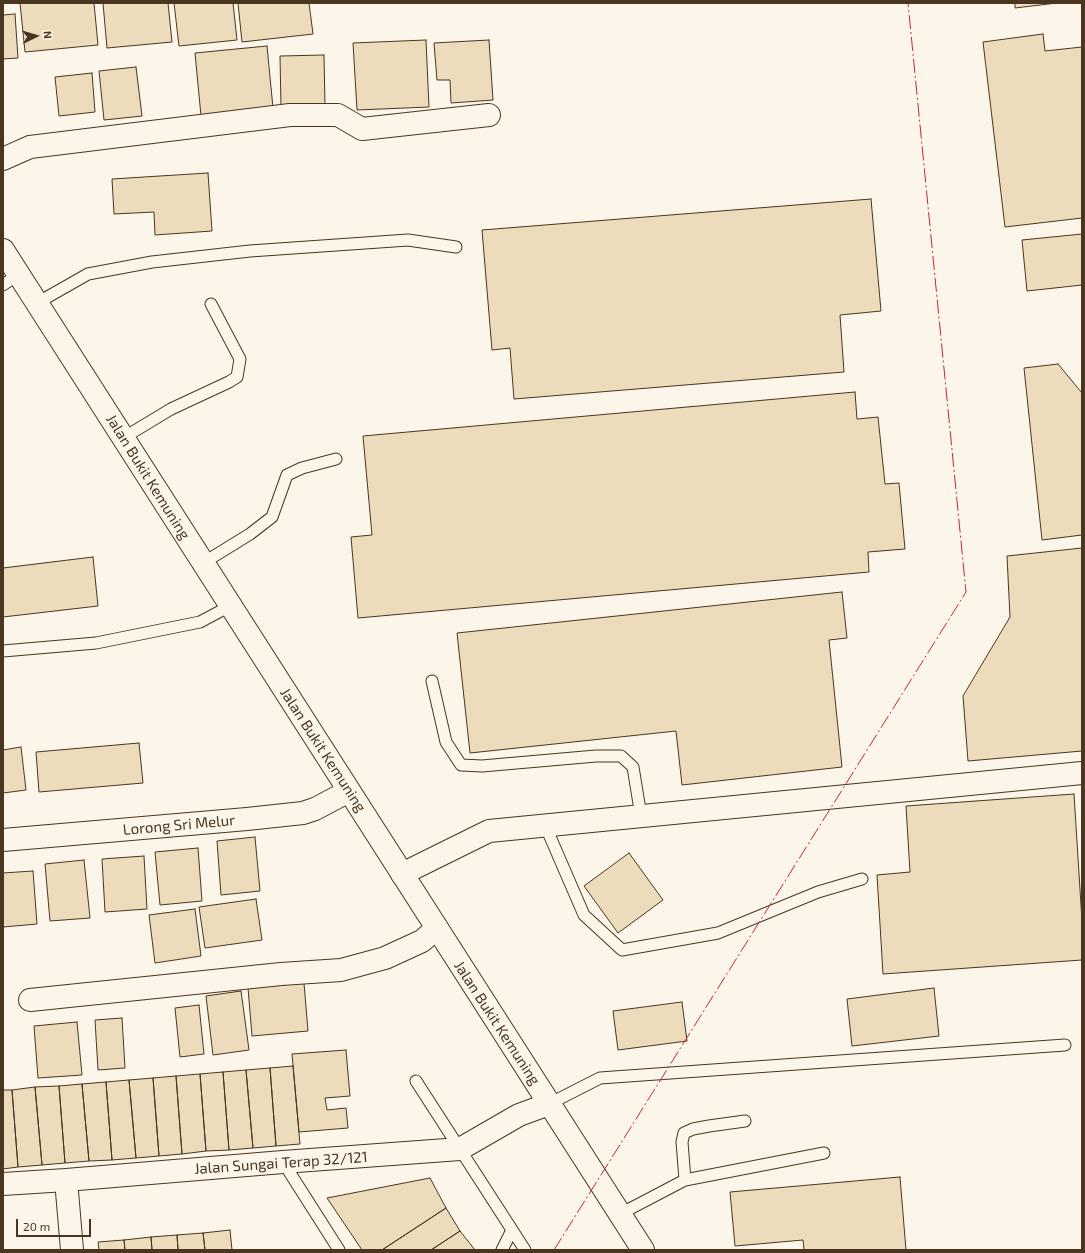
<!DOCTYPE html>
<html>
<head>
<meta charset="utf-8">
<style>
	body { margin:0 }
	#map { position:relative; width:1085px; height:1253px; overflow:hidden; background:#fbf6e9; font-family:"Exo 2",sans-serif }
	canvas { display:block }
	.frame { position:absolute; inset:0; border:4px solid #4a3520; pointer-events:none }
	.north { position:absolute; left:16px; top:16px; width:40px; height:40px; -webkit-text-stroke:3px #fbf6e9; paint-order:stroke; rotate:85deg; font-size:11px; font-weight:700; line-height:16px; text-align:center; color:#4a3520 }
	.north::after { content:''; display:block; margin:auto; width:14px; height:18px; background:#4a3520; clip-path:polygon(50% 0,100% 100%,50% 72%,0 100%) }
	.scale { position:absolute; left:16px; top:1219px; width:75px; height:18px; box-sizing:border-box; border:2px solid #4a3520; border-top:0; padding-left:5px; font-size:12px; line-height:14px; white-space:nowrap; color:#4a3520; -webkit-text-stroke:3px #fbf6e9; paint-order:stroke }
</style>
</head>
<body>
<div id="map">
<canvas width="1085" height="1253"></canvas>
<div class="frame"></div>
<div class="north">N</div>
<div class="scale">20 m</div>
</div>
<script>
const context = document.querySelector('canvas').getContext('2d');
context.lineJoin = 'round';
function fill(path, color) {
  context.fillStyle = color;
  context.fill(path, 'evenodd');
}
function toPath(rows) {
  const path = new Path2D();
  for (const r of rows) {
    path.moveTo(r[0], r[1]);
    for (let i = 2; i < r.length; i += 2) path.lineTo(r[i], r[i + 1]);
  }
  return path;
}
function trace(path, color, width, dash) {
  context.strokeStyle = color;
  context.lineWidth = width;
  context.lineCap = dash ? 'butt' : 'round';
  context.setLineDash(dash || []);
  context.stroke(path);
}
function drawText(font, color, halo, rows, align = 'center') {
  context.font = font + ' "Exo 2",sans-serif';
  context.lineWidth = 3;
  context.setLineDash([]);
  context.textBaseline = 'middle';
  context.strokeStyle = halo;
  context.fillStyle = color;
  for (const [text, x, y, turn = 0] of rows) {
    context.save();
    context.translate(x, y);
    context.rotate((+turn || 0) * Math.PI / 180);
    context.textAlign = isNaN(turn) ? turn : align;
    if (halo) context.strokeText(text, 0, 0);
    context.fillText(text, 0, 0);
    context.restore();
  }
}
const building = toPath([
	[20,3,94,3,98,45,25,52,20,3],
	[103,3,168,3,172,42,107,48,103,3],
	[174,3,233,3,237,40,179,46,174,3],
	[238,3,309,3,313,34,242,42,238,3],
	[1015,3,1057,3,1015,8,1015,3],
	[15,14,18,58,3,59,3,15,15,14],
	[1043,34,1045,51,1082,47,1082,218,1005,227,983,42,1043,34],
	[426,40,429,107,357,110,353,43,426,40],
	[489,40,493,100,451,103,450,80,437,80,434,43,489,40],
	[267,46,273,108,201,116,195,53,267,46],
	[324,55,325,107,281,108,280,56,324,55],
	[136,67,142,116,104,120,99,71,136,67],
	[92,73,95,112,59,116,55,77,92,73],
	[208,173,212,231,155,235,154,212,114,214,112,179,208,173],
	[871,199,881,311,840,315,844,372,514,399,510,348,492,350,482,230,871,199],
	[1082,234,1082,285,1027,291,1022,240,1082,234],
	[1058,364,1082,393,1082,535,1042,540,1024,368,1058,364],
	[855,392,857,419,878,417,885,484,899,483,905,549,868,552,869,572,358,618,351,537,372,535,363,436,855,392],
	[1082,548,1082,751,968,761,963,696,1010,617,1007,556,1082,548],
	[93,557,98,606,3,617,3,568,93,557],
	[842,592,847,638,829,640,842,767,682,785,676,731,470,753,457,633,842,592],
	[139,743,143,783,39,792,36,752,139,743],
	[21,747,26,790,3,793,3,750,21,747],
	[1074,794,1082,921,1082,960,883,974,877,875,910,872,906,806,1074,794],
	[255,837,260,891,221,895,217,841,255,837],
	[198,848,202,901,160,905,155,852,198,848],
	[629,853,663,900,618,933,584,886,629,853],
	[144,856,147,909,105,912,102,859,144,856],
	[84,860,90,918,50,921,45,864,84,860],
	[33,871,37,924,3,927,3,873,33,871],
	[256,899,262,940,205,948,199,907,256,899],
	[195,909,201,956,155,963,149,915,195,909],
	[304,983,308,1031,252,1036,248,988,304,983],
	[934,988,939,1036,852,1046,847,999,934,988],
	[241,991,249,1050,213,1055,206,996,241,991],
	[682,1002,687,1041,618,1050,613,1011,682,1002],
	[199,1005,204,1054,180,1057,175,1008,199,1005],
	[122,1018,125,1068,98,1070,95,1020,122,1018],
	[77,1022,82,1075,38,1078,34,1026,77,1022],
	[346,1050,350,1096,325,1098,327,1110,346,1108,348,1128,299,1132,292,1054,346,1050],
	[293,1066,300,1144,276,1146,270,1068,293,1066],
	[270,1068,276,1146,253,1148,246,1070,270,1068],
	[246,1070,253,1148,229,1150,223,1072,246,1070],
	[223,1072,229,1150,206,1151,200,1074,223,1072],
	[200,1074,206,1151,182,1154,176,1076,200,1074],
	[176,1076,182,1154,159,1156,153,1078,176,1076],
	[153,1078,159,1156,136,1158,129,1080,153,1078],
	[129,1080,136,1158,112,1160,106,1082,129,1080],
	[106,1082,112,1160,89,1161,82,1084,106,1082],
	[82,1084,89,1161,65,1163,59,1086,82,1084],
	[59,1086,65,1163,42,1165,35,1087,59,1086],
	[35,1087,42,1165,18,1167,12,1090,35,1087],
	[3,1090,12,1090,18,1167,3,1169,3,1090],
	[900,1177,906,1250,804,1250,803,1240,735,1246,730,1192,900,1177],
	[430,1178,446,1208,382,1250,362,1250,327,1198,430,1178],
	[446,1208,460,1231,431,1250,382,1250,446,1208],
	[230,1230,232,1250,205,1250,203,1233,230,1230],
	[460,1231,475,1250,431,1250,460,1231],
	[203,1233,205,1250,178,1250,177,1235,203,1233],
	[177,1235,178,1250,152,1250,151,1237,177,1235],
	[151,1237,152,1250,125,1250,124,1240,151,1237],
	[124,1240,125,1250,99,1250,98,1242,124,1240]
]);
fill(building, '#ecdcbc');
trace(building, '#4a3520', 1);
const service = toPath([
	[3,285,19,274],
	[37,303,88,274,152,262,250,251,408,240,456,247],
	[123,438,171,409,229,382,237,377,240,359,211,304],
	[203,563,250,534,272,517,287,475,302,468,336,459],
	[3,651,96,643,200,622,230,606],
	[432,681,446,742,461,765,482,766,596,756,621,756,633,767,641,816],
	[545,825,584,915,622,950,718,933,818,892,862,879],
	[416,1081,525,1250],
	[549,1104,600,1078,1065,1045],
	[283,1162,339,1250],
	[685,1180,824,1153],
	[620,1214,685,1180,682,1142,684,1133,693,1129,709,1126,745,1121],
	[502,1250,512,1230]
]);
const minor = toPath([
	[3,159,30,147,290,115,338,115,362,129,489,115],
	[3,840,247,819,303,813,315,809,349,791],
	[402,874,489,831,1082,773],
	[30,1000,281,974,341,970,385,958,422,941,437,928],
	[66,1180,72,1250],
	[3,1184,66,1180,283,1162,460,1149,519,1115,549,1104]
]);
const secondary = toPath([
	[3,250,643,1250]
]);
trace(service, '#4a3520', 13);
trace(minor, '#4a3520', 24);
trace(secondary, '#4a3520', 24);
trace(service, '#fbf6e9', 11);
trace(minor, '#fbf6e9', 22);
trace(secondary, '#fbf6e9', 22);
trace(toPath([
	[554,1250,966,592,908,3]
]), '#c62828', 1, [14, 3, 2, 3]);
drawText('15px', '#4a3520', '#fbf6e9', [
	["Jalan Bukit Kemuning",148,477,58],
	["Jalan Bukit Kemuning",323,750,57],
	["Lorong Sri Melur",179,825,-5],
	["Jalan Bukit Kemuning",497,1023,57],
	["Jalan Sungai Terap 32/121",281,1163,-4]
]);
</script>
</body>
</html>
